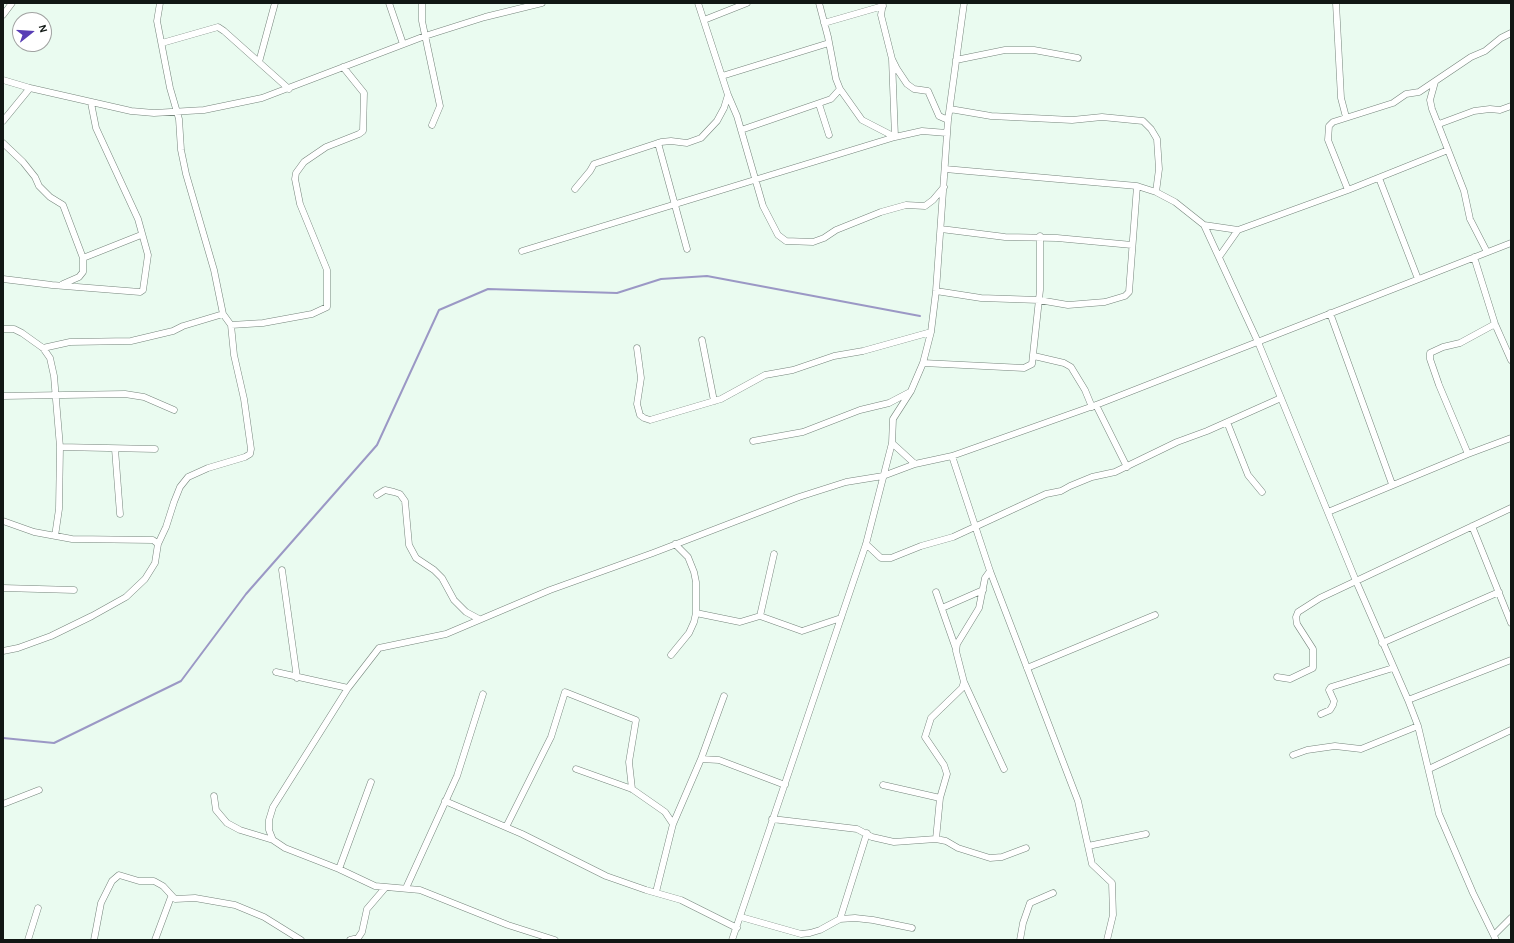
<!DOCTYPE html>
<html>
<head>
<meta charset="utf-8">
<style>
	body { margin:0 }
	#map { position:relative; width:1514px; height:943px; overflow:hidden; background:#eafbf0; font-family:"Alegreya Sans",sans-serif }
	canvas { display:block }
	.frame { position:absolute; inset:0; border:4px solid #111714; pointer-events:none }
	.north { position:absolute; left:12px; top:12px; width:40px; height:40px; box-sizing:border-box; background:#fff; border:1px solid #a0a2a1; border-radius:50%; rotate:73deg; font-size:11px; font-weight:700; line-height:16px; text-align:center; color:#111714 }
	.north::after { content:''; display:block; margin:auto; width:14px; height:18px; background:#583db5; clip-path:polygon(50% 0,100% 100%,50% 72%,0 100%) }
</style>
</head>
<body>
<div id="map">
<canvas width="1514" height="943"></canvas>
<div class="frame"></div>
<div class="north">N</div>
</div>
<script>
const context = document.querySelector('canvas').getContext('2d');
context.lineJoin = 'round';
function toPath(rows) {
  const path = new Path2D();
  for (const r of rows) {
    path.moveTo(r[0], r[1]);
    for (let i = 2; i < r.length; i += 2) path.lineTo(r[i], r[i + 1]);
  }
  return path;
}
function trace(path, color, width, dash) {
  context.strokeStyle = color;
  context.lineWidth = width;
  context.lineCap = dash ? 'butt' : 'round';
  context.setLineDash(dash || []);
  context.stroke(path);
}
trace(toPath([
	[3,738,54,743,181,681,246,594,377,445,439,310,488,289,617,293,661,279,707,276,920,316]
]), '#9b98c5', 2);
const street = toPath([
	[389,3,403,44],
	[422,3,422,21,440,106,432,125],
	[698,3,728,95,737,116,763,206,778,235,786,241,813,242,824,238,836,230,881,212,906,205,925,206,933,200,944,187],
	[819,3,828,37,836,79,840,89,862,120,895,137,922,131,947,133],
	[883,3,881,15,892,59,897,69,907,84,914,89,928,91,939,116,948,120],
	[1336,3,1341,98,1346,117],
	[3,15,12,3],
	[704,20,747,3],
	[824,23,883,6],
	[162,43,218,27,224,31,289,89],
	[956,60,1005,50,1034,50,1078,58],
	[259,62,275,3],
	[722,76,829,43],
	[3,80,30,88,131,111,154,113,204,110,262,98,425,36,485,17,542,3],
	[1435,82,1430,100,1432,109,1464,191,1470,219,1487,252],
	[819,104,829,135],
	[950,109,991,116,1072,120,1102,117,1143,121,1151,129,1157,139,1159,169,1156,192],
	[3,121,30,88],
	[1439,124,1474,111,1490,109,1500,110,1511,106],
	[741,130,831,99,840,89],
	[3,143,23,162,35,177,39,186,50,197,63,205,83,258,141,235],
	[658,143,687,249],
	[945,169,1137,186,1156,192,1175,202,1204,225,1258,342,1356,581,1408,700,1418,726,1439,814,1473,893,1496,940],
	[1379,178,1418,279],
	[575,189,590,171,594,164,661,142,671,141,687,143,701,138,717,121,724,108,728,95],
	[1348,190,1328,140,1329,126,1333,122,1393,103,1406,94,1419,92,1471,57,1485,51,1501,38,1511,33],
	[1204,225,1238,230,1348,190,1448,150],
	[941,229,1005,237,1057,238,1132,245],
	[522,251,895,137,892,59],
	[1219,257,1238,230],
	[1474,257,1495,324,1511,360],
	[3,279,52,285,140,292,143,290,148,255,138,219,96,128,91,103],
	[63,284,79,277,83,272,83,258],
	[936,291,981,298,1039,300,1068,305,1105,302,1125,296,1129,292,1137,186],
	[1330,313,1392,484],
	[231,325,263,323,312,314,327,307,327,270,300,204,295,179,296,173,304,162,326,147,359,134,363,131,364,93,343,67],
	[3,329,14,329,22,333,43,348,50,358,54,376,60,447,59,509,55,536],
	[702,340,714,401],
	[43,348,70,342,131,341,173,331,183,326,223,314],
	[637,348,641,378,637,404,640,415,644,418,650,420,721,399,765,375,793,370,834,356,863,351,931,332],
	[1034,356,1064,363,1071,367,1085,390,1092,407],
	[923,363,1024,368,1032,364,1040,290,1040,236],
	[3,396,125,394,144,397,174,410],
	[1096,405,1127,467],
	[1227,422,1248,475,1262,492],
	[753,441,803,432,860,410,889,403,910,392],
	[892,443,915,464],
	[60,447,155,449],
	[115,449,120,514],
	[1468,454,1439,385,1430,359,1430,353,1443,347,1460,343,1495,324],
	[952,456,990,571,1078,801,1092,864,1112,883,1113,915,1107,940],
	[377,495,385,490,394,492,400,494,405,501,409,545,416,558,434,570,442,578,454,600,466,612,479,619],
	[1328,512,1468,454,1511,438],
	[3,521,34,532,72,539,153,540,158,544,155,563,145,579,126,597,92,616,51,636,18,648,3,651],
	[1472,526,1511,623],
	[158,544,166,527,174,502,180,487,188,477,208,468,245,457,250,454,251,449,244,399,234,355,231,325,223,314,214,270,186,174,181,150,179,119,170,88,157,21,160,3],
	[866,544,881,558,891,558,921,546,953,537,1046,494,1061,491,1070,486,1092,477,1115,472,1177,442,1207,431,1281,398],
	[282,570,297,678],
	[3,588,74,590],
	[936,592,956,649],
	[942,608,983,590],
	[696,613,740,622,760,616,802,631,841,618],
	[760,616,774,554],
	[1382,643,1499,592],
	[671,655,689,633,694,622,696,613,696,582,694,572,688,557,675,544],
	[1027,668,1155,615],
	[276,672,348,688],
	[1277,677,1290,679,1313,668,1313,649,1297,624,1296,617,1298,612,1320,598,1511,508],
	[964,682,1004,769],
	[1408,700,1511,660],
	[1321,714,1330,710,1333,705,1334,701,1329,690,1331,687,1393,668],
	[1293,755,1307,750,1335,746,1361,749,1418,726],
	[701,759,724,696],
	[576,769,632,789,665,812,673,824],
	[1429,769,1511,730],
	[883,785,940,798],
	[214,796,216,810,227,823,240,830,273,840],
	[445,801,522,834,606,876,646,890,681,900,737,928],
	[3,804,39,790],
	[772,819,857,829,872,837,894,842,936,839,946,841,958,848,990,858,1002,857,1026,848],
	[506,827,551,737,565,692,636,720,629,762,632,789],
	[936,839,940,798,947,774,944,765,925,737,931,718,962,688,964,682,956,651,957,644,979,608,985,578,990,571],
	[1088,846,1146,834],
	[339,869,371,782],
	[406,888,457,776,483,694],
	[656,892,673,824,701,759,719,760,785,785],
	[741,917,801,934,810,933,820,930,840,919,855,918,873,920,912,928],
	[840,919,867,833],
	[1494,935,1511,918],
	[28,940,38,908],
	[94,940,101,903,112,881,119,875,139,881,154,881,163,886,175,899,195,898,235,905,264,917,301,940],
	[155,940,171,897],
	[350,940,358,938,362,932,367,909,385,888],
	[555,940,508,925,420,890,375,886,339,869,285,848,273,840,269,830,269,820,273,807,348,688,379,648,446,634,550,590,653,553,799,497,846,482,883,476,915,464,952,456,1096,405,1511,243],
	[732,940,866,544,892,443,893,419,911,391,923,363,931,332,936,291,948,120,964,3],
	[1020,940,1023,923,1030,903,1053,893]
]);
trace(street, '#75847b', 7);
trace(street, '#fff', 6);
</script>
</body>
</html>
